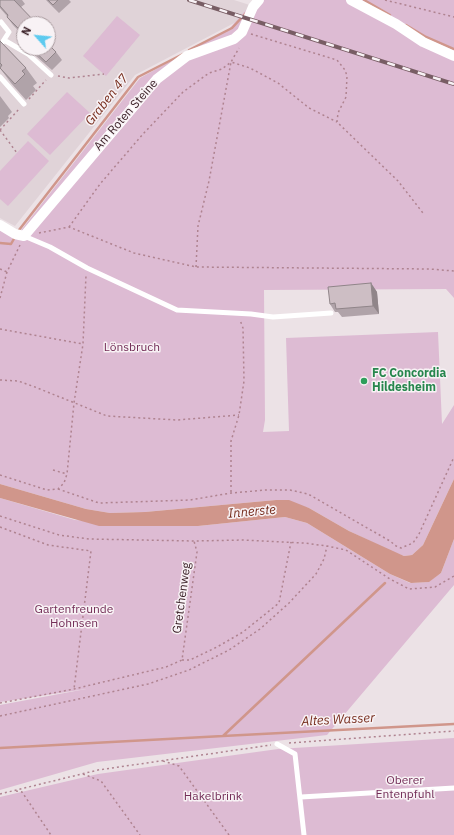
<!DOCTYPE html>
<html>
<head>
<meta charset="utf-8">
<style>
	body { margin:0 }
	#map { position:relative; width:454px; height:835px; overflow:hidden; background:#ece2e6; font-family:"IBM Plex Sans",sans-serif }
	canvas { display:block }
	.north { position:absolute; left:16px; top:16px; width:40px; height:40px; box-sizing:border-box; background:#f8f2f5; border:1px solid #ad9fa3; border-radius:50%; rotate:297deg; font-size:11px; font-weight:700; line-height:16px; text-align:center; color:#3c2229 }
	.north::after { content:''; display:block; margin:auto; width:14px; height:18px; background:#5dcaef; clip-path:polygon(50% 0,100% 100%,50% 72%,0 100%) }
</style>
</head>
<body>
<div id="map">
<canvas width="454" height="835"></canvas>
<div class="north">N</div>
</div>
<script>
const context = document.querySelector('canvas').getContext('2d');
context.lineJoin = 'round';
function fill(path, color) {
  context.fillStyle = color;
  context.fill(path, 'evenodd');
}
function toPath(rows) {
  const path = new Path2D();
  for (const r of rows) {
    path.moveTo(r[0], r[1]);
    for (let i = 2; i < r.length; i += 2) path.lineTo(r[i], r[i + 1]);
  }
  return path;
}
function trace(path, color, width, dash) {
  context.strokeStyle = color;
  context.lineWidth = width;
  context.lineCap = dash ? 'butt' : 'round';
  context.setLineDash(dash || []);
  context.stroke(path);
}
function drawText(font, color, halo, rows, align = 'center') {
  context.font = font + ' "IBM Plex Sans",sans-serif';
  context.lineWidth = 3;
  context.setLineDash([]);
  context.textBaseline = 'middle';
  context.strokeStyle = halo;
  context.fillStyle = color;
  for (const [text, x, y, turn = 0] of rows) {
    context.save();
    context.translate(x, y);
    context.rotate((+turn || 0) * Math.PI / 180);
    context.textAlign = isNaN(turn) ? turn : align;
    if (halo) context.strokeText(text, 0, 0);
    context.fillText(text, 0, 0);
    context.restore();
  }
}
fill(toPath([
	[0,0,234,0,454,70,350,60,238,21,135,75,15,226,0,218],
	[24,24,48,24,48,48,24,48]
]), '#e0d3d8');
fill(toPath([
	[255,0,454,0,454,298,446,289,264,290,265,420,263,432,289,431,286,338,438,332,442,424,454,405,454,479,423,545,412,555,404,556,393,552,349,531,309,508,276,500,145,512,110,513,86,509,0,484,0,229,15,238,140,78,229,29],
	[117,16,140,35,106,76,83,56],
	[67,92,90,113,50,155,27,134],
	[28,141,49,161,8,206,0,199,0,171],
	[0,498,75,520,158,526,198,526,285,517,307,523,390,574,410,583,428,582,441,573,454,539,454,585,327,735,97,762,0,790,0,705,86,689,0,702],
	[454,738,454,835,0,835,0,797,98,774,278,749]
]), '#ddbbd3');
fill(toPath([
	[454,479,454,539,441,573,429,582,411,583,390,574,307,523,285,517,198,526,99,526,0,498,0,484,86,509,110,513,145,512,276,500,289,500,309,508,349,531,404,556,412,555,423,545]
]), '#d0968b');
trace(toPath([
	[364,0,390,15],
	[406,25,426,37,454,49],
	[189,50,232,28,246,13],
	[19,230,138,77,183,54],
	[0,243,11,244,15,237],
	[223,736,454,724],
	[0,748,223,736,385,583]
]), '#d0968b', 2.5);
trace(toPath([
	[385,0,454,17],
	[251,34,337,60,345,70,347,76,346,97,338,113,337,122,398,181,423,213],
	[58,76,69,78,104,74],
	[29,99,46,80],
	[0,130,19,109],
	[0,130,17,153],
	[69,227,100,184,143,134,183,92,209,73,222,69,231,62,239,48],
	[39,233,69,227,134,253,196,267,430,269,454,271],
	[196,267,198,226,209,181,231,62,250,68,278,83,309,108,337,122],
	[0,269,7,272],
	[0,298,7,272,20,245],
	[0,329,83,344],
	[0,380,18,381,35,387,107,416,177,420,239,415],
	[53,470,67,474],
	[0,475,47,490,58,489,64,483,67,474,74,403,83,344,86,275],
	[58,489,99,503,190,500,231,493,266,490,290,490,308,494,390,541,396,546,401,548,413,543,419,534,454,457],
	[231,492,231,441,239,415,244,381,243,328,240,320],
	[0,516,59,535,89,539,194,541,243,540,304,543,327,546,346,550,390,579,409,589,435,587,454,576],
	[0,527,48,545,91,551,74,689],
	[182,660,190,660,217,647,243,632,279,603,291,542],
	[0,703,74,689,166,667,182,660,197,552,194,541],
	[0,716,148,684,189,670,229,650,260,629,289,603,316,574,324,559,327,546],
	[289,743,454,731],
	[163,761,179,766,229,835],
	[83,774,101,781,140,835],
	[16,791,22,792,51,835],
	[0,794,98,770,271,745]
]), '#af8390', 1.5, [2, 3]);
trace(toPath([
	[4,40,28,54,51,75],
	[0,46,9,32,1,22],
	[0,77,24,104],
	[24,236,50,247,87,268,177,310,251,314,273,317,331,313],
	[277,744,295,754,304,835],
	[301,797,454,788]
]), '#fff', 5);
trace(toPath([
	[351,0,396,24,423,42,454,56],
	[0,225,15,234,24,236,157,79,187,56,234,39,242,32,253,7,259,0]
]), '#fff', 10);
const rail = toPath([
	[189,0,454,84]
]);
trace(rail, '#785d64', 4);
trace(rail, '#f8f2f5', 2.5, [8]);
fill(toPath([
	[0,0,22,0,25,4,21,7,24,24,24,36,13,25,7,17,7,16,0,8],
	[46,0,69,0,71,2,59,13],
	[48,36,51,40,48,44],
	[0,41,26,68,37,83,33,86,36,90,26,100,11,83,0,68],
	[30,48,56,52,62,60,52,70,36,56],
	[0,96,12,112,8,116,9,118,0,127],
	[371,283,377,292,379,314,342,317,338,312,335,312,330,304]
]), '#b0a3a9');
fill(toPath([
	[371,283,377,292,379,314,373,306]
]), '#908589');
const building = toPath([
	[0,0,14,0,37,24,24,24,24,34,7,17,8,15,0,6,0,0],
	[48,0,58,0,53,5,48,0],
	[0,41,26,68,22,71,25,74,15,84,0,68,2,65,0,63,0,41],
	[48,44,56,52,46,62,31,48,48,48,48,44],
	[371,283,373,306,336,309,335,303,330,304,328,287,371,283]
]);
fill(building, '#cdbec4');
trace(building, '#908589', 1);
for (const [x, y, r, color] of [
	[364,381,4,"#2e9e5b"]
]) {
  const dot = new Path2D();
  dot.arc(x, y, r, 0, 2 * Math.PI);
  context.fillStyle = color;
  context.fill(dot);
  trace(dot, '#f8f2f5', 1.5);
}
drawText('12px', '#3c2229', '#f8f2f5', [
	["Am Roten Steine",126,115,-49],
	["Gretchenweg",182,598,-82]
]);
drawText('12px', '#732d57', '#f8f2f5', [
	["Lönsbruch",132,348],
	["Gartenfreunde",74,610],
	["Hohnsen",74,624],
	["Oberer",405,781],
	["Entenpfuhl",405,795],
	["Hakelbrink",213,797]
]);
drawText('bold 12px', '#27864d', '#f8f2f5', [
	["FC Concordia",372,374],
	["Hildesheim",372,388]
], 'left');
drawText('italic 13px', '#772d1d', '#f8f2f5', [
	["Graben 47",107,100,-52],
	["Innerste",252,512,-5],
	["Altes Wasser",338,720,-3]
]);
</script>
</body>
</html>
